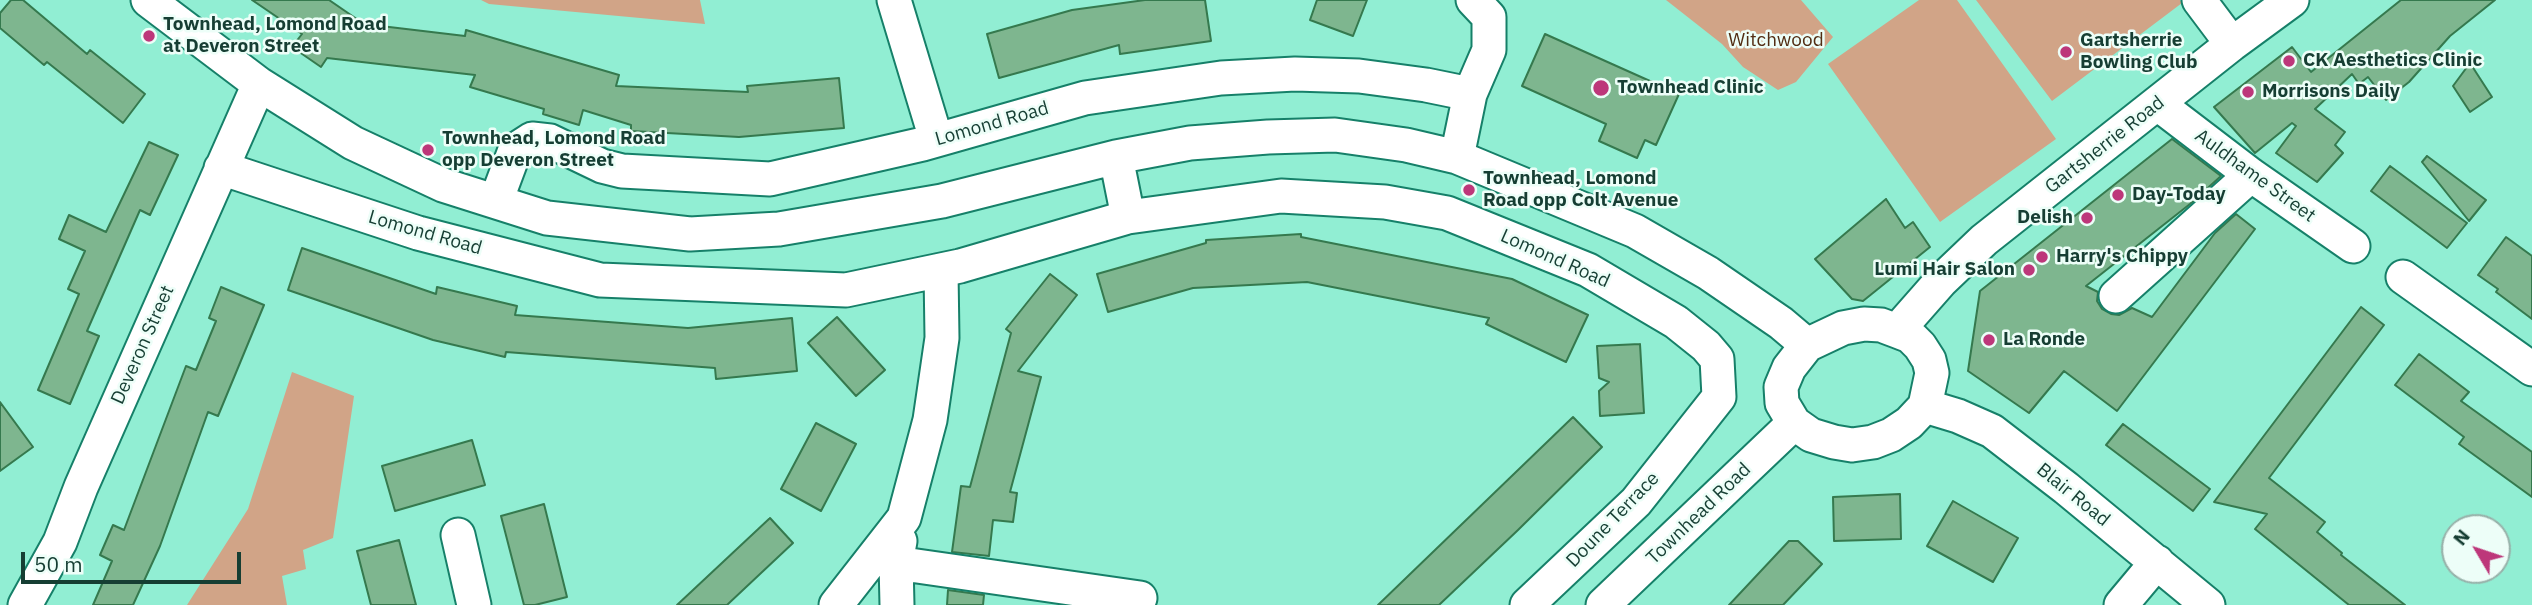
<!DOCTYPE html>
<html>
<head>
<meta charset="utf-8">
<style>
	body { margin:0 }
	#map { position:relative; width:2532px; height:605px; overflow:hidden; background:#91eed3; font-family:"IBM Plex Sans",sans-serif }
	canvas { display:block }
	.north { position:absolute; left:2441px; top:514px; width:70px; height:70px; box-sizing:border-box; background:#edfef8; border:2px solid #97b1a9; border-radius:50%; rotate:309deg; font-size:19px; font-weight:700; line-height:28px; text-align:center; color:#163e33 }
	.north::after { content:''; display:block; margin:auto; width:24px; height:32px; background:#bd377a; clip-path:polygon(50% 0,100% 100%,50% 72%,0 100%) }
	.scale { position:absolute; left:21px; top:552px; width:220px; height:32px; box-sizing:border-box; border:4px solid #163e33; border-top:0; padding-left:9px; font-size:21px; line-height:24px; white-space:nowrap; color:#163e33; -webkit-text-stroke:5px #edfef8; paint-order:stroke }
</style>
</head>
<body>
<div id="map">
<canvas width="2532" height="605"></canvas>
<div class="north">N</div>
<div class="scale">50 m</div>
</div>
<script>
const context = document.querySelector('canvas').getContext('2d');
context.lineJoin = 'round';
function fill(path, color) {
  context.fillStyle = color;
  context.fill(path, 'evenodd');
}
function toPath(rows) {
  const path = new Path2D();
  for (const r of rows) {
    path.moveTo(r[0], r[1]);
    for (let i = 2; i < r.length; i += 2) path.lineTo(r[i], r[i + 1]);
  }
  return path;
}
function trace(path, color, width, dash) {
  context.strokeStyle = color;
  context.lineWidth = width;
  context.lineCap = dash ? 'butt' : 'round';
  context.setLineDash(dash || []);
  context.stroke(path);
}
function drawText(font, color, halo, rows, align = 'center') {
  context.font = font + ' "IBM Plex Sans",sans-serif';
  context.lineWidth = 5;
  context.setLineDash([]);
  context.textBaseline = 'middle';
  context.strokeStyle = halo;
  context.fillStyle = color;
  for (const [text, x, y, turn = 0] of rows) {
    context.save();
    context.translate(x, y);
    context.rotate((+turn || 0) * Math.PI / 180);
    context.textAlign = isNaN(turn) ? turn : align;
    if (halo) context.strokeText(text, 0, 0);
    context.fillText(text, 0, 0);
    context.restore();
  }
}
fill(toPath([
	[481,0,700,0,705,24,489,4],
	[1666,0,1801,0,1833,37,1796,82,1778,90,1743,67,1722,44],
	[1919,0,1957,0,2056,139,1940,222,1828,64],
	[1976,0,2180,0,2182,3,2052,101],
	[292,372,354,396,333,538,303,550,306,569,282,576,287,605,187,605,248,509]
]), '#d1a487');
const building = toPath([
	[11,0,23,0,87,54,90,50,145,94,123,123,47,62,44,65,0,28,0,13,11,0],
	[252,0,329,0,364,24,465,36,466,30,619,75,616,86,748,92,747,86,839,78,844,128,739,137,631,131,631,125,583,110,579,125,543,114,544,109,470,87,475,75,327,58,321,67,292,47,302,34,252,0],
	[1145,0,1205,0,1211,41,1120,54,1119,45,999,78,987,34,1072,10,1145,0],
	[1317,0,1367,0,1353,36,1310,20,1317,0],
	[2401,0,2495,0,2450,36,2409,82,2386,100,2368,77,2359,84,2352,74,2315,109,2345,132,2335,145,2343,153,2317,182,2276,153,2296,126,2292,123,2255,153,2214,107,2292,47,2311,72,2401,0],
	[1545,34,1679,94,1656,145,1645,140,1637,158,1599,141,1606,124,1522,86,1545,34],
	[2470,63,2492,97,2470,112,2453,86,2470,63],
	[2172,139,2221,176,2190,204,2086,286,2098,292,2097,301,2102,309,2111,314,2119,315,2132,308,2152,317,2215,233,2236,214,2255,229,2117,411,2064,371,2029,413,1968,371,1980,291,2172,139],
	[149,142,178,155,150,215,140,210,87,331,99,336,70,404,38,390,79,294,68,289,85,251,59,239,69,215,106,232,149,142],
	[2427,156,2486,200,2469,221,2422,162,2427,156],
	[2390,166,2467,223,2447,248,2371,191,2390,166],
	[1886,199,1905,228,1913,222,1930,247,1863,301,1852,299,1815,259,1886,199],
	[1301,234,1301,237,1512,279,1588,315,1566,362,1486,324,1489,318,1307,282,1193,288,1108,312,1097,274,1206,243,1206,240,1301,234],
	[2506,237,2532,256,2532,319,2496,292,2498,289,2478,275,2506,237],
	[302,248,436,294,437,287,517,306,515,315,688,328,792,318,797,371,716,379,715,368,506,352,505,357,433,340,288,290,302,248],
	[1050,274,1077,295,1018,371,1041,377,1010,492,1017,493,1013,522,993,520,989,556,952,552,961,486,970,487,1011,333,1006,329,1050,274],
	[221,287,264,305,218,416,208,412,160,546,133,605,93,605,112,561,100,555,113,525,124,530,186,366,196,370,216,321,209,318,221,287],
	[2361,307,2384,325,2269,478,2325,522,2317,532,2342,553,2341,555,2405,605,2349,605,2255,529,2267,514,2214,502,2361,307],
	[837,317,885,370,856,396,808,343,837,317],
	[1640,344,1644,413,1600,416,1599,391,1609,382,1599,378,1597,346,1640,344],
	[2419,354,2469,392,2461,401,2532,452,2532,497,2459,444,2464,437,2395,385,2419,354],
	[0,402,33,447,0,471,0,402],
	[1573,417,1602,447,1518,530,1439,605,1378,605,1573,417],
	[816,423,856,444,821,511,781,489,816,423],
	[2123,424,2210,489,2193,511,2106,445,2123,424],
	[472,440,485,485,395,511,382,466,472,440],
	[1900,494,1901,539,1834,541,1833,497,1900,494],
	[1953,501,2018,538,1993,582,1927,546,1953,501],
	[544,504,567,597,535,605,524,605,501,516,544,504],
	[770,518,793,543,727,605,677,605,770,518],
	[399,540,416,605,371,605,357,551,399,540],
	[1789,541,1798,541,1822,564,1783,605,1729,605,1789,541],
	[948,590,984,595,983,605,947,605,948,590]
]);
fill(building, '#7eb68f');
trace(building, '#35794e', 2);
const minor = toPath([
	[148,0,259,84,353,143,443,185,547,218,690,234,779,229,942,201,1116,157,1190,143,1268,137,1335,135,1406,145,1457,157,1635,231,1708,273,1781,323,1807,345],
	[894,0,936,139],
	[2199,0,2232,44],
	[1470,94,1489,50,1489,17,1473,0],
	[2158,104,2251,175,2353,246],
	[1116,157,1128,217],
	[221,168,418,233,600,280,846,290,960,266,1128,217,1281,196,1385,202,1447,213,1588,270,1676,322,1706,346,1717,359,1719,397,1636,502,1527,605],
	[496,201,515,150,532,139,550,141,602,166,622,171,770,179,923,144,1085,98,1221,78,1295,74,1359,76,1426,85,1470,94,1457,157],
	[2403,277,2532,369],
	[2116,296,2251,175],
	[1864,324,1881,325,1897,331,1910,336,1920,346,1929,360,1932,373,1925,406,1909,423,1891,435,1873,442,1852,445,1834,442,1811,435,1794,423,1782,403,1781,387,1789,368,1807,345,1843,328,1864,324],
	[1897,331,1941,281,1984,240,2232,44,2292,0],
	[1925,406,1958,416,1992,431,2066,488,2208,605],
	[458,535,474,605],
	[896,563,1140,598],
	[25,605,60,542,81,487,259,84],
	[836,605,904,518,930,420,942,338,941,271],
	[897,605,896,563,900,541],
	[1603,605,1794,423],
	[2121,605,2157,562]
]);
trace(minor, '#168069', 37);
trace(minor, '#fff', 33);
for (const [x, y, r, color] of [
	[149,36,7,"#bd377a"],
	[2066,52,7,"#bd377a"],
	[2289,61,7,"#bd377a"],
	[1601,88,9,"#bd377a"],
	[2248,92,7,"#bd377a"],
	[428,150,7,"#bd377a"],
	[1469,190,7,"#bd377a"],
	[2118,195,7,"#bd377a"],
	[2087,218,7,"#bd377a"],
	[2042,257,7,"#bd377a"],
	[2029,270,7,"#bd377a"],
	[1989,340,7,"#bd377a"]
]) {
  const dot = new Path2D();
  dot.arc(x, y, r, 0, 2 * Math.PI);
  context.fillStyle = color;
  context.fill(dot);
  trace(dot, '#edfef8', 2.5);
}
drawText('bold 19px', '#163e33', '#edfef8', [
	["Townhead, Lomond Road",163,25],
	["at Deveron Street",163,47],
	["Gartsherrie",2080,41],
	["Bowling Club",2080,63],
	["CK Aesthetics Clinic",2303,61],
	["Townhead Clinic",1617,88],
	["Morrisons Daily",2262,92],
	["Townhead, Lomond Road",442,139],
	["opp Deveron Street",442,161],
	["Townhead, Lomond",1483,179],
	["Road opp Colt Avenue",1483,201],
	["Day-Today",2132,195],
	["Delish",2073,218,"right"],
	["Harry's Chippy",2056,257],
	["Lumi Hair Salon",2015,270,"right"],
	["La Ronde",2003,340]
], 'left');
drawText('19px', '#522d13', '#edfef8', [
	["Witchwood",1776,41]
]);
drawText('19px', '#163e33', '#edfef8', [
	["Lomond Road",992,124,-16],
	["Gartsherrie Road",2105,145,-38],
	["Auldhame Street",2255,176,36],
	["Lomond Road",425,233,16],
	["Lomond Road",1555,259,24],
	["Deveron Street",143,345,-66],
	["Blair Road",2073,495,39],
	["Townhead Road",1699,514,-44],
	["Doune Terrace",1613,520,-46]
]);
</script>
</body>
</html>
